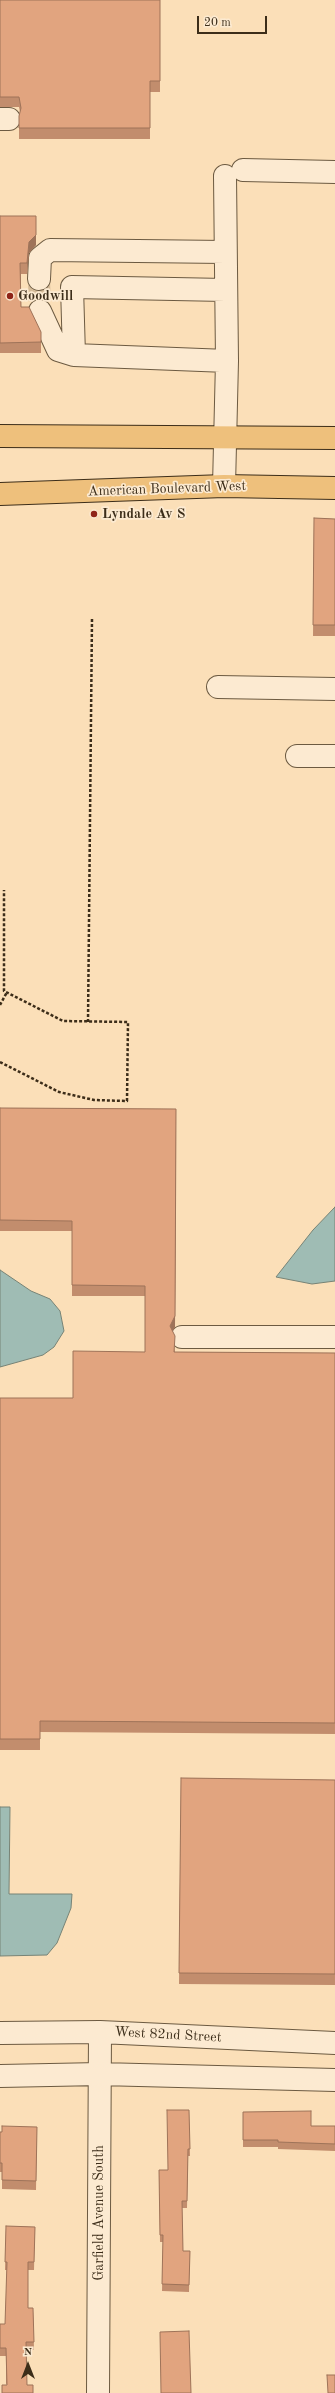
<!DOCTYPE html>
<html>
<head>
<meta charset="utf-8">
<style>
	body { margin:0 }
	#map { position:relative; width:335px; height:2393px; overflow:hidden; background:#fbdfb8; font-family:"Old Standard TT",serif }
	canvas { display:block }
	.north { position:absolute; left:8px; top:2345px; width:40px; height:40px; -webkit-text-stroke:3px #fcead1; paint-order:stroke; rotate:0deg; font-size:11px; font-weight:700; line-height:16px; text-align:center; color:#3c2d19 }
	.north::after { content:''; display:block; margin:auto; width:14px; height:18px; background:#3c2d19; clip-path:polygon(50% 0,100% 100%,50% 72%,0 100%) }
	.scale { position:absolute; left:197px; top:16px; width:70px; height:18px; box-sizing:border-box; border:2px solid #3c2d19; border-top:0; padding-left:5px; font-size:12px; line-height:14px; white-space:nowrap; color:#3c2d19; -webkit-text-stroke:3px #fcead1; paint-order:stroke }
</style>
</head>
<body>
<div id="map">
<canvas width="335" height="2393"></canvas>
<div class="north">N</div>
<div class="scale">20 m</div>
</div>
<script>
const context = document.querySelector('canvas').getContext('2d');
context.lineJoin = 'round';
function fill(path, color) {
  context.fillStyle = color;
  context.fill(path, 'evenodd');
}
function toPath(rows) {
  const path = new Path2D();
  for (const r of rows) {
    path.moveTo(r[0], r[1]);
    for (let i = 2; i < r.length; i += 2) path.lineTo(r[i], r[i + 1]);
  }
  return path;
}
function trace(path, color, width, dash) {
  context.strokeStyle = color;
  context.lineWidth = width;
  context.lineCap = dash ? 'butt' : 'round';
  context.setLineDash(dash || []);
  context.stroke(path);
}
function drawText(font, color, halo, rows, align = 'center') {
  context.font = font + ' "Old Standard TT",serif';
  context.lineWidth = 3.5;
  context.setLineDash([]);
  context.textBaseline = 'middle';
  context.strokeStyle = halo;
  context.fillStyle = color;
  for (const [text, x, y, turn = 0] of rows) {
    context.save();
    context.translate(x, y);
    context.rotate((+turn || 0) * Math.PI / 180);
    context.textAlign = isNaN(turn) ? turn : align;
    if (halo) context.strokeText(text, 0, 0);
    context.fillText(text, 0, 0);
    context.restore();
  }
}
const water = toPath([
	[335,1207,335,1281,312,1284,276,1277,313,1230,335,1207],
	[0,1270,31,1291,50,1299,60,1311,64,1331,54,1347,43,1355,0,1367,0,1270],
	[0,1807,10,1807,9,1894,72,1894,71,1908,57,1943,47,1955,0,1956,0,1807]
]);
fill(water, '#9fbcb4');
trace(water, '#778376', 1);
trace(toPath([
	[39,279,40,311]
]), '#d5bb98', 22, [22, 11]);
const minor = toPath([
	[0,119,9,119],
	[243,170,335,172],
	[39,279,40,258,50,250,225,252],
	[40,311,58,350,74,355,227,361],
	[74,355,72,287,225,290],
	[224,486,227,361,225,176],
	[218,687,335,689],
	[297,756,335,756],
	[182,1337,335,1337],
	[0,2033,100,2032,335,2043],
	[0,2076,100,2074,335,2080],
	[98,2393,100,2032]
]);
const major = toPath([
	[0,436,335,438],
	[0,494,224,486,335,488]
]);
trace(minor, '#6c5a41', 24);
trace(major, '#3c2d19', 24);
trace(toPath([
	[0,1005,7,992],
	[88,1022,92,618],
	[0,1062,59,1092,94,1100,127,1101,128,1022,63,1021,4,991,4,890]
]), '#3c2d19', 2.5, [3, 2]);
trace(minor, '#fcead1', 22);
trace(major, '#eec07c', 22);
fill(toPath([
	[0,0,160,0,160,92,150,92,150,139,19,139,19,116,20,112,19,107,0,107],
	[0,216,36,245,29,253,27,274,21,274,21,307,41,332,41,353,0,353],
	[314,518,335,519,335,636,313,636],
	[0,1108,176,1109,175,1327,172,1332,175,1352,335,1353,335,1734,40,1732,40,1750,0,1750,0,1398,73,1398,145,1352,145,1296,72,1296,72,1231,0,1231],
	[181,1778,335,1780,335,1985,179,1984],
	[189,2110,190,2156,188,2156,187,2208,182,2208,183,2251,190,2251,189,2292,162,2291,163,2242,160,2242,159,2170,168,2170],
	[243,2112,311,2126,335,2126,335,2151,278,2149,278,2147,243,2147],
	[37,2127,36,2190,2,2189,2,2172,0,2172,0,2132],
	[6,2226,35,2227,34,2270,28,2270,28,2308,33,2308,34,2350,26,2350,6,2385,6,2356,0,2356,0,2324,5,2324,7,2270,5,2270]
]), '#c28d6d');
fill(toPath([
	[36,235,36,245,29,253,27,274,27,263,29,242],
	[176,1109,175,1327,170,1337]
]), '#9e7359');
const building = toPath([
	[0,0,160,0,160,81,150,81,150,128,19,128,19,116,21,108,19,97,0,97,0,0],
	[0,216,36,216,36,235,29,242,27,263,20,263,21,307,29,307,41,332,41,342,0,343,0,216],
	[314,518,335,519,335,625,313,625,314,518],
	[0,1108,176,1109,175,1316,170,1326,175,1336,174,1352,335,1353,335,1723,40,1721,40,1739,0,1739,0,1398,73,1398,73,1351,145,1352,145,1286,72,1285,72,1221,0,1220,0,1108],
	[181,1778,335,1780,335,1974,179,1973,181,1778],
	[167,2110,189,2110,190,2149,188,2149,187,2201,182,2201,183,2251,190,2251,189,2285,162,2284,163,2235,160,2235,159,2170,168,2170,167,2110],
	[311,2111,311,2126,335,2126,335,2144,278,2142,278,2140,243,2140,243,2112,311,2111],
	[2,2126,37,2127,36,2181,2,2180,2,2163,0,2163,0,2132,2,2132,2,2126],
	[6,2226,35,2227,34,2262,28,2262,28,2308,33,2308,34,2342,26,2342,27,2385,33,2385,33,2393,2,2393,2,2385,7,2385,6,2348,0,2348,0,2324,5,2324,7,2262,5,2262,6,2226],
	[189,2331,191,2393,161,2393,160,2332,189,2331],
	[327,2375,335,2375,335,2393,328,2393,327,2375]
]);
fill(building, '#e1a47f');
trace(building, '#9e7359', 1);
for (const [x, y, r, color] of [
	[10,296,4,"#8f2418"],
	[94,514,4,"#8f2418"]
]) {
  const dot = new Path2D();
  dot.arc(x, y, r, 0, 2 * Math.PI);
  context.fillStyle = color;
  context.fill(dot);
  trace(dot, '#fcead1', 1.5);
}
drawText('bold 14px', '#3c2d19', '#fcead1', [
	["Goodwill",18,296],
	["Lyndale Av S",102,514]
], 'left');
drawText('14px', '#3c2d19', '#fcead1', [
	["American Boulevard West",167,489,-2],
	["West 82nd Street",168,2035,3],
	["Garfield Avenue South",99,2213,-90]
]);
</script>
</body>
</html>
